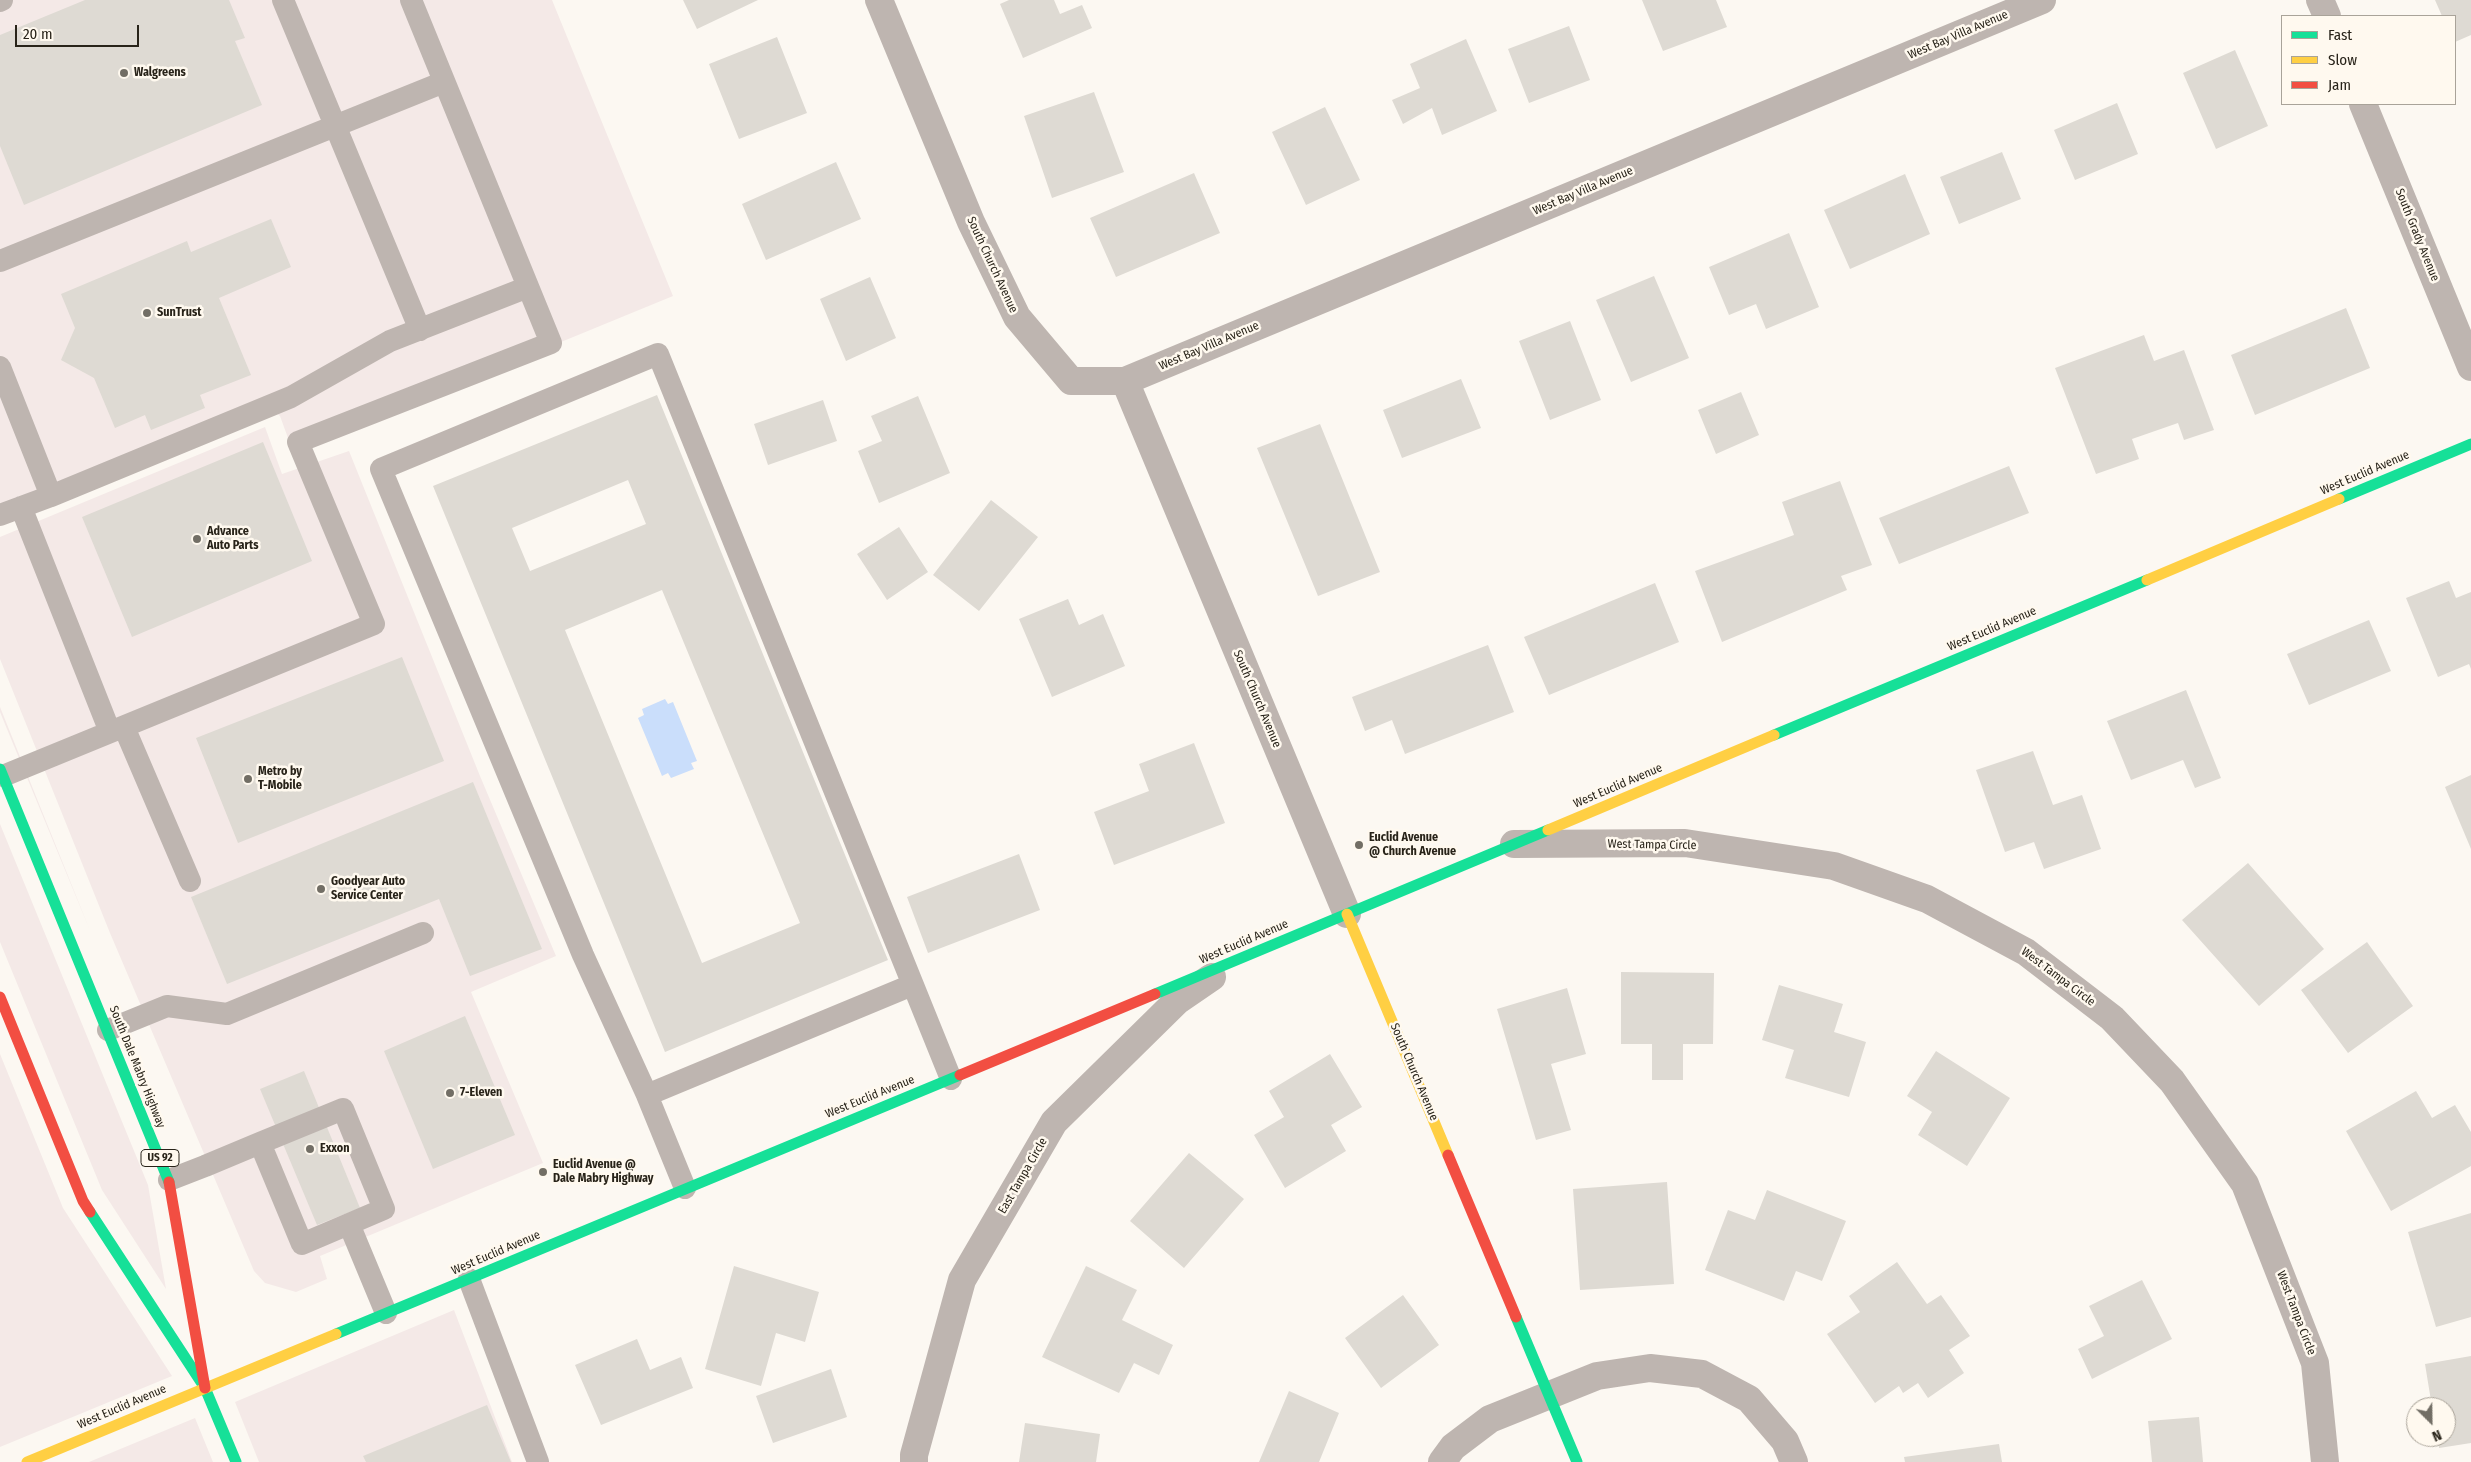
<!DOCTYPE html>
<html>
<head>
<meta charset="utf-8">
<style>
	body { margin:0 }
	#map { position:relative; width:2471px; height:1462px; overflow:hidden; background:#fcf8f2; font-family:"Fira Sans Condensed",sans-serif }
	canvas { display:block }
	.legend { position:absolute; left:2281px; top:15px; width:175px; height:90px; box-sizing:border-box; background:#fff9ef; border:1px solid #a9a399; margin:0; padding:6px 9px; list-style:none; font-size:15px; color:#282319 }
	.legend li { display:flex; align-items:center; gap:10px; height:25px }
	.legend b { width:25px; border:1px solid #a9a399 }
	.north { position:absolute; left:2406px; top:1397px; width:50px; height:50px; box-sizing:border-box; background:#fff9ef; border:1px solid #a9a399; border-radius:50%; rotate:157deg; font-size:14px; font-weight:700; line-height:20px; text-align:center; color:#282319 }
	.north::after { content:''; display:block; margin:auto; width:18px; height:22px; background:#726e65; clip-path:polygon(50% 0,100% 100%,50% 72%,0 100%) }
	.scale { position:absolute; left:15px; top:25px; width:124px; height:22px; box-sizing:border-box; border:2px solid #282319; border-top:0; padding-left:6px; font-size:15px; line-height:18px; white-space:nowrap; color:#282319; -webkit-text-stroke:4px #fff9ef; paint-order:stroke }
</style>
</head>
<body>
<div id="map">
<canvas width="2471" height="1462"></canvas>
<ul class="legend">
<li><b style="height:6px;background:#16e098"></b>Fast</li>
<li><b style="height:6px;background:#ffcf43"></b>Slow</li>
<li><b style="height:6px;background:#f24e42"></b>Jam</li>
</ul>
<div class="north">N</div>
<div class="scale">20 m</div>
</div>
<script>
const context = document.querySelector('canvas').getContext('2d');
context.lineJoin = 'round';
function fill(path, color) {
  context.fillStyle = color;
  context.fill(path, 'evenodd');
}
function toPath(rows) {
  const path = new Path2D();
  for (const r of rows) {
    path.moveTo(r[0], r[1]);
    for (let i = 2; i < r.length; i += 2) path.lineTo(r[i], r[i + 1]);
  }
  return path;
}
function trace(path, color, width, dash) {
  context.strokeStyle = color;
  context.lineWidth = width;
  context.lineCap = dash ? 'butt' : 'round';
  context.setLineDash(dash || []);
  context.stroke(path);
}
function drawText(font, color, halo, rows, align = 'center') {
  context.font = font + ' "Fira Sans Condensed",sans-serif';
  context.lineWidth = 5;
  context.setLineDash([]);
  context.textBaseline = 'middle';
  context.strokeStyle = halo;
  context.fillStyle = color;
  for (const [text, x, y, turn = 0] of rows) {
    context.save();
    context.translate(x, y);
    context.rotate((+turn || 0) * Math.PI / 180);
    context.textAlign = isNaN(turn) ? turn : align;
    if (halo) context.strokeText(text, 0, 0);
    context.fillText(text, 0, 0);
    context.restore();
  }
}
fill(toPath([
	[0,0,552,0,673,296,342,432,292,449,280,416,270,408,0,516],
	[265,427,282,474,349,451,480,776,556,956,471,992,543,1163,320,1256,327,1279,296,1292,265,1283,254,1271,110,933,0,659,0,537],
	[0,707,91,933,0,712],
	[0,824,148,1185,166,1289,102,1190,0,942],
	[0,1054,63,1208,172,1376,0,1447],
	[454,1310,512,1462,259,1462,235,1402],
	[195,1418,213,1462,89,1462]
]), '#f4e9e7');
fill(toPath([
	[665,699,668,704,673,702,697,761,691,763,694,769,671,778,668,773,662,776,638,718,644,715,642,709]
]), '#cadefb');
fill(toPath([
	[85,0,229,0,245,38,235,41,262,105,24,205,0,146,0,35],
	[683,0,758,0,697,29],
	[1009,0,1054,0,1060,14,1082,5,1092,28,1023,58,1000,4],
	[1642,0,1716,0,1727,27,1663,51],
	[2435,0,2471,0,2471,35,2455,42,2455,16,2442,16],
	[1569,26,1590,80,1529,103,1508,49],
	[777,37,807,113,739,139,709,64],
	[1466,39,1497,111,1442,135,1432,108,1403,124,1392,100,1420,88,1410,64],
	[2235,50,2268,126,2216,149,2183,73],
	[1094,92,1124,172,1052,198,1024,116],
	[2117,103,2138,154,2075,180,2054,130],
	[1325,107,1360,180,1306,205,1272,132],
	[2002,152,2021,199,1959,224,1940,177],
	[836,162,861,219,766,260,742,204],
	[1194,173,1220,233,1116,277,1090,218],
	[1905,174,1930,234,1850,269,1824,210],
	[271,219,291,267,219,298,251,375,200,395,205,408,151,430,145,415,115,428,94,378,61,360,75,328,61,294,187,241,191,252],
	[1789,233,1819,307,1766,329,1756,304,1729,315,1709,267],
	[1654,276,1689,358,1631,382,1596,300],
	[870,277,896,338,846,361,820,299],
	[2346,308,2370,368,2255,415,2231,355],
	[1570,321,1601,400,1550,420,1519,341],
	[2144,335,2154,361,2184,350,2214,430,2184,440,2178,423,2132,439,2139,459,2096,474,2055,368],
	[1461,379,1481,428,1402,458,1383,410],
	[1741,392,1759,435,1716,454,1698,410],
	[657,395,888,960,665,1052,433,486],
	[628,480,646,524,530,571,512,528],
	[662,590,800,923,702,963,565,630],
	[918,396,950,473,879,503,858,451,882,441,871,416],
	[823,400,837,441,768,465,754,424],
	[1320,424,1380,572,1318,596,1257,448],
	[263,442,312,561,132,637,82,517],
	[2009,466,2029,513,1899,564,1879,518],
	[1840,481,1872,565,1841,576,1847,590,1722,642,1695,571,1794,535,1782,502],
	[991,500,1038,537,979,611,933,575],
	[899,527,928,572,887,600,857,554],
	[2449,581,2456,598,2471,592,2471,669,2469,664,2438,677,2406,598],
	[1655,583,1679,642,1549,695,1524,637],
	[1068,599,1079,625,1103,614,1125,666,1052,697,1019,619],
	[2369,620,2391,671,2309,705,2287,654],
	[1488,645,1514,712,1405,754,1392,720,1365,731,1352,697],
	[402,657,444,761,238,843,196,738],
	[2186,690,2221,778,2195,788,2183,760,2131,780,2107,721],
	[1194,743,1225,823,1114,865,1094,812,1149,791,1139,764],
	[2033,751,2053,805,2082,795,2101,849,2044,869,2034,842,2005,852,1976,770],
	[2471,775,2471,849,2445,787],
	[473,782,542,949,470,976,439,899,227,984,191,897],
	[1019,854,1040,910,928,953,907,897],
	[2248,863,2324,949,2259,1006,2182,920],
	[2367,942,2413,1006,2348,1053,2301,990],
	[1621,972,1714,973,1713,1044,1683,1044,1683,1080,1652,1080,1652,1044,1621,1044],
	[1779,985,1843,1004,1834,1032,1866,1042,1849,1097,1785,1078,1794,1050,1762,1040],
	[1567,988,1586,1054,1551,1064,1571,1130,1536,1140,1497,1009],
	[465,1016,515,1135,433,1169,384,1051],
	[1936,1051,2010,1098,1967,1166,1918,1135,1932,1112,1907,1096],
	[1330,1054,1362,1107,1331,1125,1346,1151,1285,1188,1254,1135,1284,1117,1269,1091],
	[304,1071,360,1208,317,1225,260,1089],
	[2416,1091,2432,1118,2455,1105,2471,1132,2471,1166,2391,1211,2346,1131],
	[1189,1153,1244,1199,1184,1268,1130,1221],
	[1667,1182,1674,1284,1580,1290,1573,1189],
	[1767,1190,1846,1221,1822,1281,1796,1271,1784,1301,1705,1270,1728,1210,1755,1220],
	[2471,1213,2471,1317,2436,1327,2408,1232],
	[1897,1262,1927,1304,1941,1295,1970,1336,1949,1350,1964,1373,1928,1398,1918,1383,1903,1393,1899,1386,1875,1403,1827,1334,1860,1312,1849,1296],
	[734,1266,819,1292,805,1342,776,1333,761,1386,705,1369],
	[1086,1266,1137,1290,1122,1320,1173,1345,1159,1375,1134,1363,1119,1393,1042,1357],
	[2142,1280,2172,1339,2092,1379,2078,1349,2104,1336,2089,1306],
	[1403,1295,1439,1345,1381,1388,1345,1338],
	[637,1339,650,1370,681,1357,693,1388,601,1425,575,1365],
	[2471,1356,2471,1443,2439,1448,2438,1437,2446,1437,2446,1407,2432,1407,2425,1364],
	[831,1369,847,1417,773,1443,756,1396],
	[1289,1391,1339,1413,1319,1462,1259,1462],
	[487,1405,511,1462,366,1462,363,1456],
	[2199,1417,2203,1462,2152,1462,2148,1421],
	[1025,1423,1100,1434,1096,1462,1019,1462],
	[1999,1444,2002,1462,1905,1462,1904,1457]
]), '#dedad3');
trace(toPath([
	[283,0,420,330],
	[0,1,2,0],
	[0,261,444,82],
	[0,367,51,496,0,515],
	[51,496,291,397,390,341,528,287],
	[21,507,110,732],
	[124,727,190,881],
	[3,776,374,624,298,442,551,343,411,0],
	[108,1030,167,1006,227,1014,423,933],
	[647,1095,912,985],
	[169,1180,205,1166,260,1143,343,1109,384,1209,302,1244,260,1143],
	[685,1188,647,1095,583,955,381,469,658,354,951,1079],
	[349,1224,386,1313],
	[469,1279,538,1462]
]), '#beb5b0', 22);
trace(toPath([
	[879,0,971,222,1017,317,1071,381,1125,381,2042,0],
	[2320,0,2327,16],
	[2363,104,2471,367],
	[1125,381,1347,914],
	[1514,844,1685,843,1834,866,1927,899,2026,952,2112,1018,2172,1081,2245,1184,2315,1363,2325,1462],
	[914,1462,914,1455,962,1280,1054,1122,1177,1001,1212,977],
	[1442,1462,1453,1447,1490,1419,1597,1376,1650,1368,1702,1374,1749,1399,1785,1441,1794,1462]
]), '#beb5b0', 28);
trace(toPath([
	[2339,499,2471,444],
	[1774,735,2147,580],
	[0,769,169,1182],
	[1155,994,1548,830],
	[90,1212,205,1388,236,1462],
	[1516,1317,1577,1462],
	[336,1334,960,1075]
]), '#16e098', 11);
trace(toPath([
	[2147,580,2339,499],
	[1548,830,1774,735],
	[1347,914,1448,1155],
	[27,1462,336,1334]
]), '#ffcf43', 11);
trace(toPath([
	[0,997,83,1201,90,1212],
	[960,1075,1155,994],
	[1448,1155,1516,1317],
	[169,1182,205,1388]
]), '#f24e42', 11);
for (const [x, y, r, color] of [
	[124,73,5,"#726e65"],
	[147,313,5,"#726e65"],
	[197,539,5,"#726e65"],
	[248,779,5,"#726e65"],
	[1359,845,5,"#726e65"],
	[321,889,5,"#726e65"],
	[450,1093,5,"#726e65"],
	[310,1149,5,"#726e65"],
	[543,1172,5,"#726e65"]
]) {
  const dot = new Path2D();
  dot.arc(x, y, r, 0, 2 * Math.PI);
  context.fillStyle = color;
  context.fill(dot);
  trace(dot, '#fff9ef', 2);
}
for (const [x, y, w] of [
	[160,1158,38]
]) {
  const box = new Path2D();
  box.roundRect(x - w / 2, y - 8.5, w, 17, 4);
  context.fillStyle = '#fff9ef';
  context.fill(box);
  trace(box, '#282319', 1);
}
drawText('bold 11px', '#282319', null, [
	["US 92",160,1158]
]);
drawText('12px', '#282319', '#fff9ef', [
	["West Bay Villa Avenue",1958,35,-23],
	["West Bay Villa Avenue",1583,191,-23],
	["South Grady Avenue",2417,235,68],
	["South Church Avenue",992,265,65],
	["West Bay Villa Avenue",1209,346,-23],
	["West Euclid Avenue",2365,473,-23],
	["West Euclid Avenue",1992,629,-23],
	["South Church Avenue",1257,699,67],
	["West Euclid Avenue",1618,786,-23],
	["West Tampa Circle",1652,845,1],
	["West Euclid Avenue",1244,942,-23],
	["West Tampa Circle",2058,977,37],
	["South Dale Mabry Highway",137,1067,68],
	["South Church Avenue",1414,1072,67],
	["West Euclid Avenue",870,1097,-22],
	["East Tampa Circle",1023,1176,-60],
	["West Euclid Avenue",496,1253,-23],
	["West Tampa Circle",2296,1313,69],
	["West Euclid Avenue",122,1407,-23]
]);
drawText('bold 12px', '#282319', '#fff9ef', [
	["Walgreens",134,73],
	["SunTrust",157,313],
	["Advance",207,532],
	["Auto Parts",207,546],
	["Metro by",258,772],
	["T-Mobile",258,786],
	["Euclid Avenue",1369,838],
	["@ Church Avenue",1369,852],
	["Goodyear Auto",331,882],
	["Service Center",331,896],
	["7-Eleven",460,1093],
	["Exxon",320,1149],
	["Euclid Avenue @",553,1165],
	["Dale Mabry Highway",553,1179]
], 'left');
</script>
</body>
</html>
